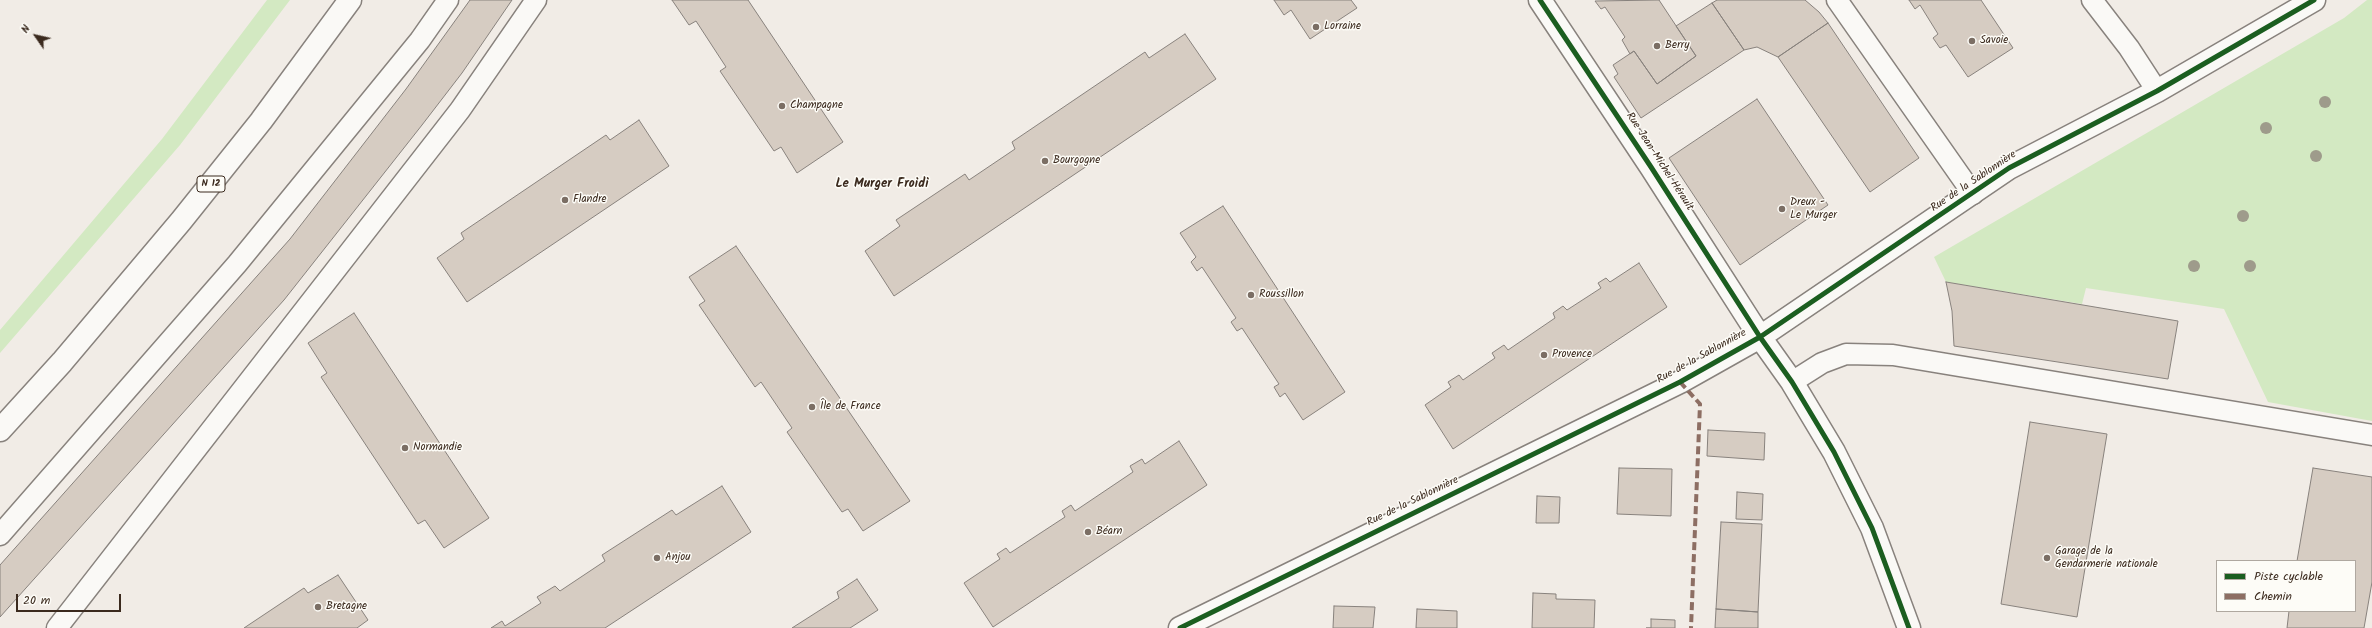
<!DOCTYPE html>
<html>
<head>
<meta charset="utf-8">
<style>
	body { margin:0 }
	#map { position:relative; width:2372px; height:628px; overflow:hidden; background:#f1ece6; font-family:Kalam,sans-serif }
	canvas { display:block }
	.legend { position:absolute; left:2216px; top:560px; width:140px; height:52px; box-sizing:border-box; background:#fdfcf7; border:1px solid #afa8a0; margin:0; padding:5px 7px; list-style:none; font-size:12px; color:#3b2a1e }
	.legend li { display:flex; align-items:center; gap:8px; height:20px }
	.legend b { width:20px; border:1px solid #afa8a0 }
	.north { position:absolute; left:16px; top:16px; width:40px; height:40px; -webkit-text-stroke:3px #fdfcf7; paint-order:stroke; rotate:304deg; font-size:11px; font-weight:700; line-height:16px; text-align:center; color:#3b2a1e }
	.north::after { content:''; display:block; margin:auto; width:14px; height:18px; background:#3b2a1e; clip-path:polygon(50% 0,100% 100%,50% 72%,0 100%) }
	.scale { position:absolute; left:16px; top:594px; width:105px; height:18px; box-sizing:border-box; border:2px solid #3b2a1e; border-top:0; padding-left:5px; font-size:12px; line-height:14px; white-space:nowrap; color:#3b2a1e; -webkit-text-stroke:3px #fdfcf7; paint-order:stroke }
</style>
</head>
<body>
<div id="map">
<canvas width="2372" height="628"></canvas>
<ul class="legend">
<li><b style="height:5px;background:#1b5e20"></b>Piste cyclable</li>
<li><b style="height:5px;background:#8d6e63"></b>Chemin</li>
</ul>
<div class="north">N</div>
<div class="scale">20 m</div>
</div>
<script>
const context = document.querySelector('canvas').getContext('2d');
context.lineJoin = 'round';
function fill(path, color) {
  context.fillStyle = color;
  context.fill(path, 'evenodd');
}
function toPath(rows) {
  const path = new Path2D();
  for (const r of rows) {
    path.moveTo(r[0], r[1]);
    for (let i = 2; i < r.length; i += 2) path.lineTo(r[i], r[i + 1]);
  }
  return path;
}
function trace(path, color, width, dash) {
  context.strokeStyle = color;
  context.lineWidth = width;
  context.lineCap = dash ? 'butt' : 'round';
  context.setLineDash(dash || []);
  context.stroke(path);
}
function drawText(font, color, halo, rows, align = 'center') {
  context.font = font + ' Kalam,sans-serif';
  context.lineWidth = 3;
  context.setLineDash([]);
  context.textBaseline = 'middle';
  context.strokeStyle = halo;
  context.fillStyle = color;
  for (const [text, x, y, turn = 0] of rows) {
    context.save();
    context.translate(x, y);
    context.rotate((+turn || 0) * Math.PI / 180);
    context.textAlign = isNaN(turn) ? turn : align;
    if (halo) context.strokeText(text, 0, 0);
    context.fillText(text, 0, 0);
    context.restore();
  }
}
fill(toPath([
	[267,0,290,0,180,145,0,353,0,330,162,139],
	[2367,0,2372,0,2372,421,2268,402,2224,309,2086,288,2082,304,1946,282,1934,257,2344,18]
]), '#d3e9c2');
const building = toPath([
	[470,0,512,0,462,73,422,125,284,300,0,617,0,565,290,239,406,89,470,0],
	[672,0,748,0,843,142,797,173,781,147,774,151,720,71,726,67,696,21,689,25,672,0],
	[1274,0,1351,0,1357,8,1310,39,1291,10,1284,15,1274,0],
	[1659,0,1696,56,1657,84,1634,51,1630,54,1622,40,1625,37,1605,7,1601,9,1595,1,1659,0],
	[1717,0,1805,0,1819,12,1828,23,1778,57,1757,47,1744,50,1712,3,1717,0],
	[1909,0,1981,0,2013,48,1968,77,1946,45,1940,48,1933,38,1938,34,1920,5,1915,9,1909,0],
	[1712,3,1744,50,1641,118,1614,77,1618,74,1613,65,1634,51,1657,84,1696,56,1676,26,1712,3],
	[1828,23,1919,158,1870,192,1778,57,1828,23],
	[1185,34,1216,79,894,296,865,251,900,226,896,220,965,174,969,180,1015,149,1012,142,1145,52,1149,58,1185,34],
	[1757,99,1828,205,1740,265,1669,158,1757,99],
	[639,120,669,166,467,302,437,258,464,239,461,233,606,135,610,140,639,120],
	[1223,206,1345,392,1303,420,1285,393,1280,397,1274,387,1279,384,1242,328,1237,331,1231,322,1236,318,1202,267,1197,271,1191,262,1196,257,1180,233,1223,206],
	[736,246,910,501,863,531,848,509,842,512,787,432,792,428,761,382,755,387,699,305,705,301,689,277,736,246],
	[1639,263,1667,307,1453,449,1425,405,1451,387,1448,382,1459,375,1463,380,1495,358,1492,353,1504,345,1508,350,1555,318,1553,313,1563,306,1567,310,1601,288,1598,283,1606,278,1610,282,1639,263],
	[1946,282,2178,321,2168,379,1954,346,1952,311,1946,282],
	[354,313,489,518,444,548,425,520,418,524,321,377,327,373,308,343,354,313],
	[2030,422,2107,434,2077,617,2001,604,2030,422],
	[1708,430,1765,433,1764,460,1707,456,1708,430],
	[1179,441,1207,485,993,627,964,583,1000,559,997,554,1006,548,1010,553,1065,517,1062,511,1071,505,1075,511,1133,472,1130,466,1142,459,1145,464,1179,441],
	[1619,468,1672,469,1671,516,1617,514,1619,468],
	[2313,468,2372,477,2372,582,2364,628,2287,628,2289,611,2355,611,2355,561,2297,561,2313,468],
	[722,486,751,532,605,628,491,628,502,621,505,626,541,603,537,597,555,586,560,591,605,561,602,555,672,510,676,515,722,486],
	[1737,492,1763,494,1762,520,1736,519,1737,492],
	[1537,496,1560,497,1559,523,1536,523,1537,496],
	[1721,522,1762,524,1758,612,1716,609,1721,522],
	[338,575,368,620,357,628,244,628,304,588,308,593,338,575],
	[857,579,878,610,850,628,792,628,839,598,837,592,857,579],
	[1533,593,1556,594,1556,599,1595,600,1594,628,1532,628,1533,593],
	[1334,606,1375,607,1373,628,1333,628,1334,606],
	[1417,609,1457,611,1457,628,1416,628,1417,609],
	[1716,609,1758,612,1758,628,1715,628,1716,609],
	[1651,619,1675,620,1675,628,1646,628,1651,628,1651,619]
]);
fill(building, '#d6ccc2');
trace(building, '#88827d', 1);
const service = toPath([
	[1837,0,1973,194],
	[2092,0,2129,48,2157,91],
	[1792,382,1822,363,1846,354,1893,355,2372,435],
	[0,535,237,264,420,40,448,0],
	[57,628,460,110,536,0]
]);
const minor = toPath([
	[1540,0,1651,167,1760,337,1792,382,1834,452,1872,528,1909,628],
	[1180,628,1680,382,1760,337,2009,168,2157,91,2314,0]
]);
const primary = toPath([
	[0,430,62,362,181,221,261,121,350,0]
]);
trace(service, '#88827d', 23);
trace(minor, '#88827d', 25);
trace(primary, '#88827d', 25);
trace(service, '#faf9f6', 20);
trace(minor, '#faf9f6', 22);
trace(primary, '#faf9f6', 22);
trace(toPath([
	[1680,382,1700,404,1691,628]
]), '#8d6e63', 4, [8, 4]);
trace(toPath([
	[1540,0,1651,167,1760,337,1792,382,1834,452,1872,528,1909,628],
	[1180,628,1680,382,1760,337,2009,168,2157,91,2314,0]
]), '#1b5e20', 5);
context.fillStyle = '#9e9b8b';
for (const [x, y] of [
	[2325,102],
	[2266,128],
	[2316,156],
	[2243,216],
	[2194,266],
	[2250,266]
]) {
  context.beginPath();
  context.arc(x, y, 6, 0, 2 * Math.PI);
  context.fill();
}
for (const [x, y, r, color] of [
	[1316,27,4,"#7b6e64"],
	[1972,41,4,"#7b6e64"],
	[1657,46,4,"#7b6e64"],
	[782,106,4,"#7b6e64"],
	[1045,161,4,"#7b6e64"],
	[565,200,4,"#7b6e64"],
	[1782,209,4,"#7b6e64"],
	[1251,295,4,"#7b6e64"],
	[1544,355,4,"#7b6e64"],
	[812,407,4,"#7b6e64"],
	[405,448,4,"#7b6e64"],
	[1088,532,4,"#7b6e64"],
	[657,558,4,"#7b6e64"],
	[2047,558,4,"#7b6e64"],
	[318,607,4,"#7b6e64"]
]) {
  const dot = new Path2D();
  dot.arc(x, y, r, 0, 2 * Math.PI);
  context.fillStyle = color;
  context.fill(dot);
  trace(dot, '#fdfcf7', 1.5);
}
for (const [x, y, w] of [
	[211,184,28]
]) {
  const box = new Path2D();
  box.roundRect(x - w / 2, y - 8, w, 16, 3);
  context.fillStyle = '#fdfcf7';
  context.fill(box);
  trace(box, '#3b2a1e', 1);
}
drawText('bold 10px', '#3b2a1e', null, [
	["N 12",211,184]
]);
drawText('11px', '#3b2a1e', '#fdfcf7', [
	["Lorraine",1324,27],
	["Savoie",1980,41],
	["Berry",1665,46],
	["Champagne",790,106],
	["Bourgogne",1053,161],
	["Flandre",573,200],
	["Dreux -",1790,203],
	["Le Murger",1790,216],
	["Roussillon",1259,295],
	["Provence",1552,355],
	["Île de France",820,407],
	["Normandie",413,448],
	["Béarn",1096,532],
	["Garage de la",2055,552],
	["Gendarmerie nationale",2055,565],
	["Anjou",665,558],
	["Bretagne",326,607]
], 'left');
drawText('11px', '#3b2a1e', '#fdfcf7', [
	["Rue Jean-Michel Hérault",1659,162,57],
	["Rue de la Sablonnière",1974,182,-34],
	["Rue de la Sablonnière",1702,357,-29],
	["Rue de la Sablonnière",1413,502,-26]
]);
drawText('bold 13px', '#3b2a1e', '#fdfcf7', [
	["Le Murger Froidi",882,185]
]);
</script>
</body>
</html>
